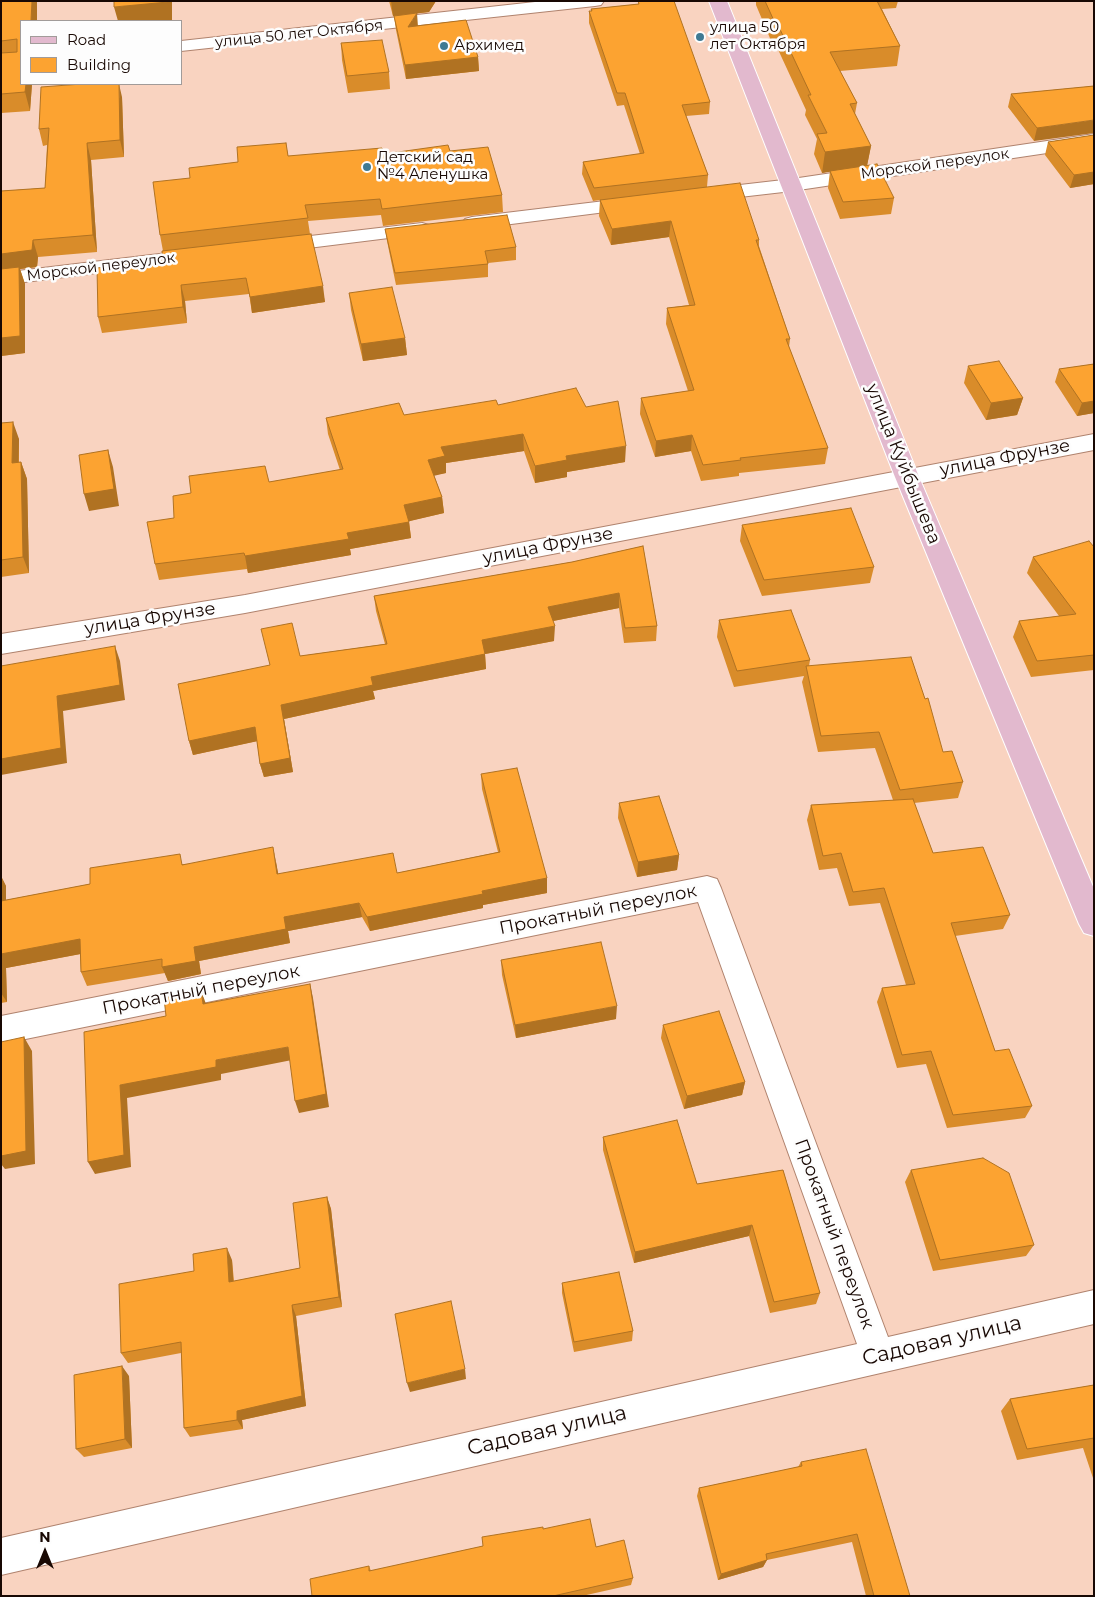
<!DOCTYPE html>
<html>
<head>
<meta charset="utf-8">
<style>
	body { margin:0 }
	#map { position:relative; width:1095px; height:1597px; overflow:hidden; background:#f9d3c0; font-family:Montserrat,sans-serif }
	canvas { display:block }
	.frame { position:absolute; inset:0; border:2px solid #180803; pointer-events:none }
	.legend { position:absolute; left:20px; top:20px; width:162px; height:65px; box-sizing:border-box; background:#fdfdfd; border:1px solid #a19b99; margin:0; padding:6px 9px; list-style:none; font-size:15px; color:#180803 }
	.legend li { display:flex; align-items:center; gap:10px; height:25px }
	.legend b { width:25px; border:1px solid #a19b99 }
	.north { position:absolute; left:20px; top:1527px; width:50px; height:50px; -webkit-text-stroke:4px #fdfdfd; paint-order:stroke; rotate:0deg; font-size:14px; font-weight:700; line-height:20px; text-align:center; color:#180803 }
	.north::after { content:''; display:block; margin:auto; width:18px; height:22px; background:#180803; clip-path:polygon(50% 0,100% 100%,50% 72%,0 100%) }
</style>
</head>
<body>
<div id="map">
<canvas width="1095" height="1597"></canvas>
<div class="frame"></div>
<ul class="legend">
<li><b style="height:6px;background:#e2b9ce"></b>Road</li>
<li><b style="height:14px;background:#fca331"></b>Building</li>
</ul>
<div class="north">N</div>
</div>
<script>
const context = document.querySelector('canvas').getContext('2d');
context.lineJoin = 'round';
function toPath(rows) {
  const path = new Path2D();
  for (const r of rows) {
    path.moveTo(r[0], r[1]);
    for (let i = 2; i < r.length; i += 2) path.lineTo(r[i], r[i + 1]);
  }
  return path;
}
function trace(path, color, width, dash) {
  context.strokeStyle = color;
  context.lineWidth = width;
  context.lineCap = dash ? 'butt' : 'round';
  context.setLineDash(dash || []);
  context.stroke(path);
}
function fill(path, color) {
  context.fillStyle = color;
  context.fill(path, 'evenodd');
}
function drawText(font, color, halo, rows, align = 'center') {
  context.font = font + ' Montserrat,sans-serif';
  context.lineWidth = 5;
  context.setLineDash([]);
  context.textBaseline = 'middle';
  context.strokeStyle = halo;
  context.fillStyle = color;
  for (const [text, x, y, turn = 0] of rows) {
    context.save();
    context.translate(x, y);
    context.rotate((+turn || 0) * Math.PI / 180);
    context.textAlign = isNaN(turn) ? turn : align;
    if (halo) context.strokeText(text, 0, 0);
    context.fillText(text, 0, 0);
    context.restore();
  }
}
const minor = toPath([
	[544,1,604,1,601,5,595,6,181,51,181,41,544,1],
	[1094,134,1094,146,792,191,705,201,698,199,695,195,698,191,705,189,792,179,1094,134],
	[638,197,645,199,648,203,645,207,472,229,465,227,462,223,465,219,472,217,638,197],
	[422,223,429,225,432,229,429,233,276,252,269,250,266,246,269,242,276,240,422,223],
	[201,249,208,251,211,255,208,259,1,285,1,273,201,249],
	[1094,434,1094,450,245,613,1,654,1,634,245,595,1094,434],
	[707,876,717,879,721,888,888,1337,1094,1290,1094,1324,1,1575,1,1538,857,1344,698,902,1,1044,1,1016,707,876]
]);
const major = toPath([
	[709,1,727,1,919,477,1094,889,1094,936,1084,933,1079,924,895,477,709,1]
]);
trace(minor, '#b0836e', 2);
trace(major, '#fff', 2);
fill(minor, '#fff');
fill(major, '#e2b9ce');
fill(toPath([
	[1,1,37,1,37,21,21,21,32,84,30,111,1,113],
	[389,1,436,1,429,12,403,15,418,26,478,57,479,71,406,79,396,30,394,16,393,16],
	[638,1,710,102,709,114,686,116,708,175,707,187,759,240,759,246,790,339,789,347,828,448,825,464,739,473,739,476,701,481,691,451,655,457,640,414,641,398,688,391,666,324,667,308,689,305,669,237,611,245,599,216,600,200,593,201,582,174,583,162,640,154,624,105,617,106,589,23,589,11,591,11,591,9,638,4],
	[756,1,898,1,896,8,882,9,900,46,897,66,840,71,857,103,855,114,871,146,867,165,894,198,891,214,840,219,828,188,830,171,822,173,814,154,817,139,805,115,806,110,775,43,772,43,756,5],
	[341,43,389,72,390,89,348,93,342,60],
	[1094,86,1034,141,1008,107,1011,94],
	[122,97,124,157,91,160,97,252,38,257,37,267,20,269,25,284,25,353,1,356,1,191,45,188,47,145,43,146,39,129],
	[1094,135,1094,184,1070,188,1045,155,1048,142],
	[286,143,288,156,450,151,502,195,503,212,383,226,381,215,308,221,310,234,325,302,252,313,249,294,185,301,187,323,102,333,98,317,163,260,163,251,160,235,190,178,238,162],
	[385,229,516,247,516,260,488,263,488,277,396,285,387,241],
	[349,293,405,338,407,355,363,361,351,310],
	[1094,364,1094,413,1077,416,1055,382,1059,369],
	[968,366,1023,398,1017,415,986,420,964,383],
	[498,405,586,407,625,462,567,472,567,477,535,483,524,451,446,463,446,473,434,475,442,497,444,513,409,521,411,538,350,549,351,555,248,573,247,569,159,580,155,564,174,518,269,482,340,470,328,434,326,418,404,415],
	[1,423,19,439,19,462,21,462,27,479,29,573,1,577],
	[742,525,874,567,870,583,762,596,740,541],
	[643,546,657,626,656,641,624,643,619,608,553,621,554,641,485,654,486,669,373,691,375,699,284,719,293,772,264,777,260,764,257,741,193,755,189,741,270,665,300,656,385,644,376,611,374,596,572,562],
	[1094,547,1094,670,1031,677,1013,637,1019,621,1059,616,1027,573,1033,557],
	[719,620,810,660,809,666,943,752,963,782,958,798,914,803,933,853,1010,915,1003,929,955,936,995,1051,1032,1106,1025,1118,947,1128,926,1064,897,1068,877,1002,882,988,906,985,880,903,849,906,837,868,819,870,807,820,811,805,893,800,875,748,818,752,802,682,804,676,734,687,717,637],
	[481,774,547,878,547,893,483,905,483,908,370,931,362,917,288,931,290,943,199,961,201,974,168,981,165,973,87,986,81,972,80,954,6,968,7,1002,1,1003,1,876,6,886,6,900,90,884,183,864,276,862,278,874,397,873,498,852,482,789],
	[619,803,679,855,677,870,637,877,618,818],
	[501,960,616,1019,516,1038,502,975],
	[663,1025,745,1082,742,1095,684,1109,661,1038],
	[603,1137,697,1184,783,1170,820,1293,816,1304,770,1313,749,1236,634,1263,603,1150],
	[911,1170,1034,1245,1026,1256,933,1271,905,1182],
	[327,1197,331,1209,342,1307,296,1316,306,1406,242,1420,243,1429,190,1437,184,1428,181,1353,128,1363,121,1353,194,1271,232,1260,234,1281,300,1268],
	[562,1283,633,1331,632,1341,574,1352,562,1293],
	[129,1376,132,1448,84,1457,76,1449],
	[1094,1385,1094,1481,1083,1448,1017,1460,1001,1411,1010,1399],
	[801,1462,910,1596,866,1596,852,1542,767,1560,763,1567,718,1580,697,1496,699,1488,798,1467],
	[543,1529,596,1547,633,1578,631,1585,582,1596,312,1596,369,1566,371,1571,483,1546]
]), '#d98c2a');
fill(toPath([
	[32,1,37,1,37,21,31,21],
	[168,1,172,1,172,21,118,21,114,7],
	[391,1,436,1,429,12,393,16],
	[417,13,418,27,408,27],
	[478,57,479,71,406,79,405,65],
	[26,84,32,84,30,111,25,92],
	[119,84,122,97,124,157,120,140],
	[1094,120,1094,133,1034,141,1037,128],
	[87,143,91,160,97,252,93,235],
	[871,146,867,166,822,173,825,152],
	[1094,172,1094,184,1070,188,1074,175],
	[671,221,669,237,611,245,612,229],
	[33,240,38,257,37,267,20,269,25,284,25,353,1,356,1,254],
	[181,285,185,301,187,323,183,307],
	[323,286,325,302,252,313,250,297],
	[405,338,407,355,363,361,361,344],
	[1023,398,1017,415,986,420,991,403],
	[1094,401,1094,413,1077,416,1082,403],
	[13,422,19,439,18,480,12,463],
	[523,434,524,451,446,463,446,473,429,477,428,460,441,447],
	[692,435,691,451,655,457,656,441],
	[626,446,625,462,567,472,567,477,535,483,535,466,566,456],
	[108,450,113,467,119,506,89,511,84,494],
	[21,462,27,479,29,573,23,557],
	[442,497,444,513,406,522,404,505],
	[409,522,411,538,350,549,351,555,248,573,245,556,347,533],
	[619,593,619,608,548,622,548,607],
	[555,626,554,641,485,654,486,669,373,691,375,699,284,719,293,772,264,777,260,764,281,705,371,677,482,640],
	[115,646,120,661,125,700,63,711,67,763,1,775,1,759,57,696],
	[255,727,258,741,193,755,189,741],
	[273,847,276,862,281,888,277,874],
	[679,855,677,870,637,877,638,862],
	[1,876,6,886,6,915,1,906],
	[547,878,547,893,483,905,483,908,370,931,367,917,482,891],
	[359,903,362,917,288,931,290,943,199,961,201,974,168,981,162,967,194,947,284,917],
	[80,939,86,953,6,968,7,1002,1,993,1,954],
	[310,984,313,998,329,1107,299,1113,295,1101],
	[201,990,206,1004,203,1004],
	[617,1006,616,1019,516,1038,515,1025],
	[24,1037,32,1051,35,1164,5,1169,1,1164,1,1156],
	[288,1047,292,1060,221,1074,221,1080,127,1098,131,1167,95,1174,88,1162,120,1085,216,1060],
	[745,1082,742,1095,684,1109,687,1096],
	[327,1197,331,1209,342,1307,339,1297],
	[752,1225,749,1236,634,1263,635,1252],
	[227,1248,232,1260,234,1293,229,1282],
	[292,1305,296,1316,306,1406,242,1420,243,1429,237,1420,237,1411],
	[122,1366,129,1376,132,1448,125,1439],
	[465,1369,466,1379,410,1392,407,1383],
	[767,1560,763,1567,718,1580,721,1574]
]), '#b07222');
const building = toPath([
	[1,1,32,1,31,21,21,21,21,84,26,84,25,92,1,94,1,53,17,52,17,39,1,41,1,1],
	[114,1,168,1,168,2,114,7,114,1],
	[638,1,674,1,710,102,682,105,708,175,594,188,583,162,644,153,625,93,617,93,589,11,592,11,591,9,639,4,638,1],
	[765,1,877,1,900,46,830,52,857,103,850,104,871,146,825,152,817,134,827,133,808,95,811,95,777,23,775,23,765,1],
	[417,13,408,27,466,20,478,57,405,65,394,16,417,13],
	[382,40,389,72,347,76,341,43,382,40],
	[82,84,119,84,120,140,87,143,93,235,33,240,32,250,1,254,1,191,45,188,49,128,39,129,41,87,82,84],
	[1094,86,1094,120,1037,128,1011,94,1094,86],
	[1094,135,1094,172,1074,175,1048,142,1094,135],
	[286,143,288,156,382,148,384,154,448,145,450,151,488,147,502,195,382,209,380,199,305,205,308,218,160,235,153,182,190,178,189,168,238,162,237,147,286,143],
	[877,164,894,198,843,202,830,171,877,164],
	[740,183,759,240,756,240,790,339,786,339,828,448,740,458,741,460,703,465,692,435,656,441,641,398,694,390,667,308,695,305,671,221,612,229,600,200,740,183],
	[507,215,516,247,485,251,488,264,395,273,385,229,507,215],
	[311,234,323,286,250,297,246,278,181,285,183,307,98,317,97,268,163,260,162,251,311,234],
	[19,267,20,336,1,338,1,269,19,267],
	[392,287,405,338,361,344,349,293,392,287],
	[999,361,1023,398,991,403,968,366,999,361],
	[1094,364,1094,401,1082,403,1059,369,1094,364],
	[576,388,586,407,618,401,626,446,566,456,567,460,535,466,523,434,441,447,445,456,428,460,442,497,404,505,409,522,347,533,349,539,245,556,244,553,155,564,147,522,174,518,173,496,191,493,189,476,265,466,269,482,343,469,326,418,399,403,404,415,496,400,498,405,576,388],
	[13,422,12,463,21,462,23,557,1,560,1,423,13,422],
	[108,450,114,489,84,494,79,455,108,450],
	[851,508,874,567,764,580,742,525,851,508],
	[1089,541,1094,547,1094,655,1037,661,1019,621,1076,614,1033,557,1089,541],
	[643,546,657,626,625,628,619,593,548,607,555,626,482,640,485,654,371,677,373,685,281,705,290,758,260,764,255,727,189,741,178,684,270,665,261,629,292,623,300,656,387,644,374,596,572,562,643,546],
	[791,610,810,660,737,671,719,620,791,610],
	[115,646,120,685,57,696,61,748,1,759,1,666,115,646],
	[911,657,925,699,928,698,943,752,952,751,963,782,900,790,879,732,821,736,806,666,911,657],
	[517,768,547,878,482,891,483,894,367,917,359,903,284,917,286,929,194,947,196,961,162,967,162,959,81,972,80,939,1,954,1,901,90,884,90,868,180,854,182,865,273,847,277,874,393,853,397,873,500,852,481,774,517,768],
	[659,796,679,855,638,862,619,803,659,796],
	[913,799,933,853,983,847,1010,915,951,923,995,1051,1009,1049,1032,1106,953,1115,931,1051,902,1055,882,988,915,984,884,888,853,892,841,853,823,856,811,805,913,799],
	[601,942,617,1006,515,1025,501,960,601,942],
	[310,984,326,1094,295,1101,288,1047,216,1060,216,1067,120,1085,124,1155,88,1162,84,1032,166,1016,164,998,201,990,203,1004,310,984],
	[719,1011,745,1082,687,1096,663,1025,719,1011],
	[24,1037,26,1151,1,1156,1,1042,24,1037],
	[677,1120,697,1184,783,1170,820,1293,774,1302,752,1225,635,1252,603,1137,677,1120],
	[983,1158,1009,1173,1034,1245,940,1260,911,1170,983,1158],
	[327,1197,339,1297,292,1305,302,1396,237,1411,237,1420,184,1428,181,1342,121,1353,119,1284,194,1271,193,1254,227,1248,229,1282,300,1268,293,1203,327,1197],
	[619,1272,633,1331,574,1342,562,1283,619,1272],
	[451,1301,465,1369,407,1383,395,1314,451,1301],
	[122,1366,125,1439,76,1449,74,1375,122,1366],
	[1094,1385,1094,1438,1027,1449,1010,1399,1094,1385],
	[866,1449,910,1596,874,1596,857,1534,766,1554,767,1560,721,1574,699,1488,802,1466,801,1462,866,1449],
	[590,1519,596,1547,624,1540,633,1578,553,1596,312,1596,310,1579,369,1566,369,1571,483,1546,482,1537,543,1527,543,1529,590,1519]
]);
fill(building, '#fca331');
trace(building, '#b07222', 1);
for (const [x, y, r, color] of [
	[700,37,5,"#3f7a93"],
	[444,46,5,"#3f7a93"],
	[367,167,5,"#3f7a93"]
]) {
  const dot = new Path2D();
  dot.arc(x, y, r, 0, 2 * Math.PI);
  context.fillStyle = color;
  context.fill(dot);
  trace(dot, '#fdfdfd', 2);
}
drawText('15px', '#180803', '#fdfdfd', [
	["улица 50",710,28],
	["лет Октября",710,45],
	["Архимед",454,46],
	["Детский сад",377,158],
	["№4 Аленушка",377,175]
], 'left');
drawText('15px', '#180803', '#fdfdfd', [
	["улица 50 лет Октября",299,34,-6],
	["Морской переулок",935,164,-8],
	["Морской переулок",101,267,-7]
]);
drawText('18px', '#180803', '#fdfdfd', [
	["улица Фрунзе",1005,458,-11],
	["улица Куйбышева",903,464,68],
	["улица Фрунзе",548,546,-11],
	["улица Фрунзе",150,619,-9],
	["Прокатный переулок",598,910,-11],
	["Прокатный переулок",201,990,-11],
	["Прокатный переулок",834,1234,70]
]);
drawText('21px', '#180803', '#fdfdfd', [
	["Садовая улица",942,1341,-13],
	["Садовая улица",547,1431,-13]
]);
</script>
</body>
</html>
